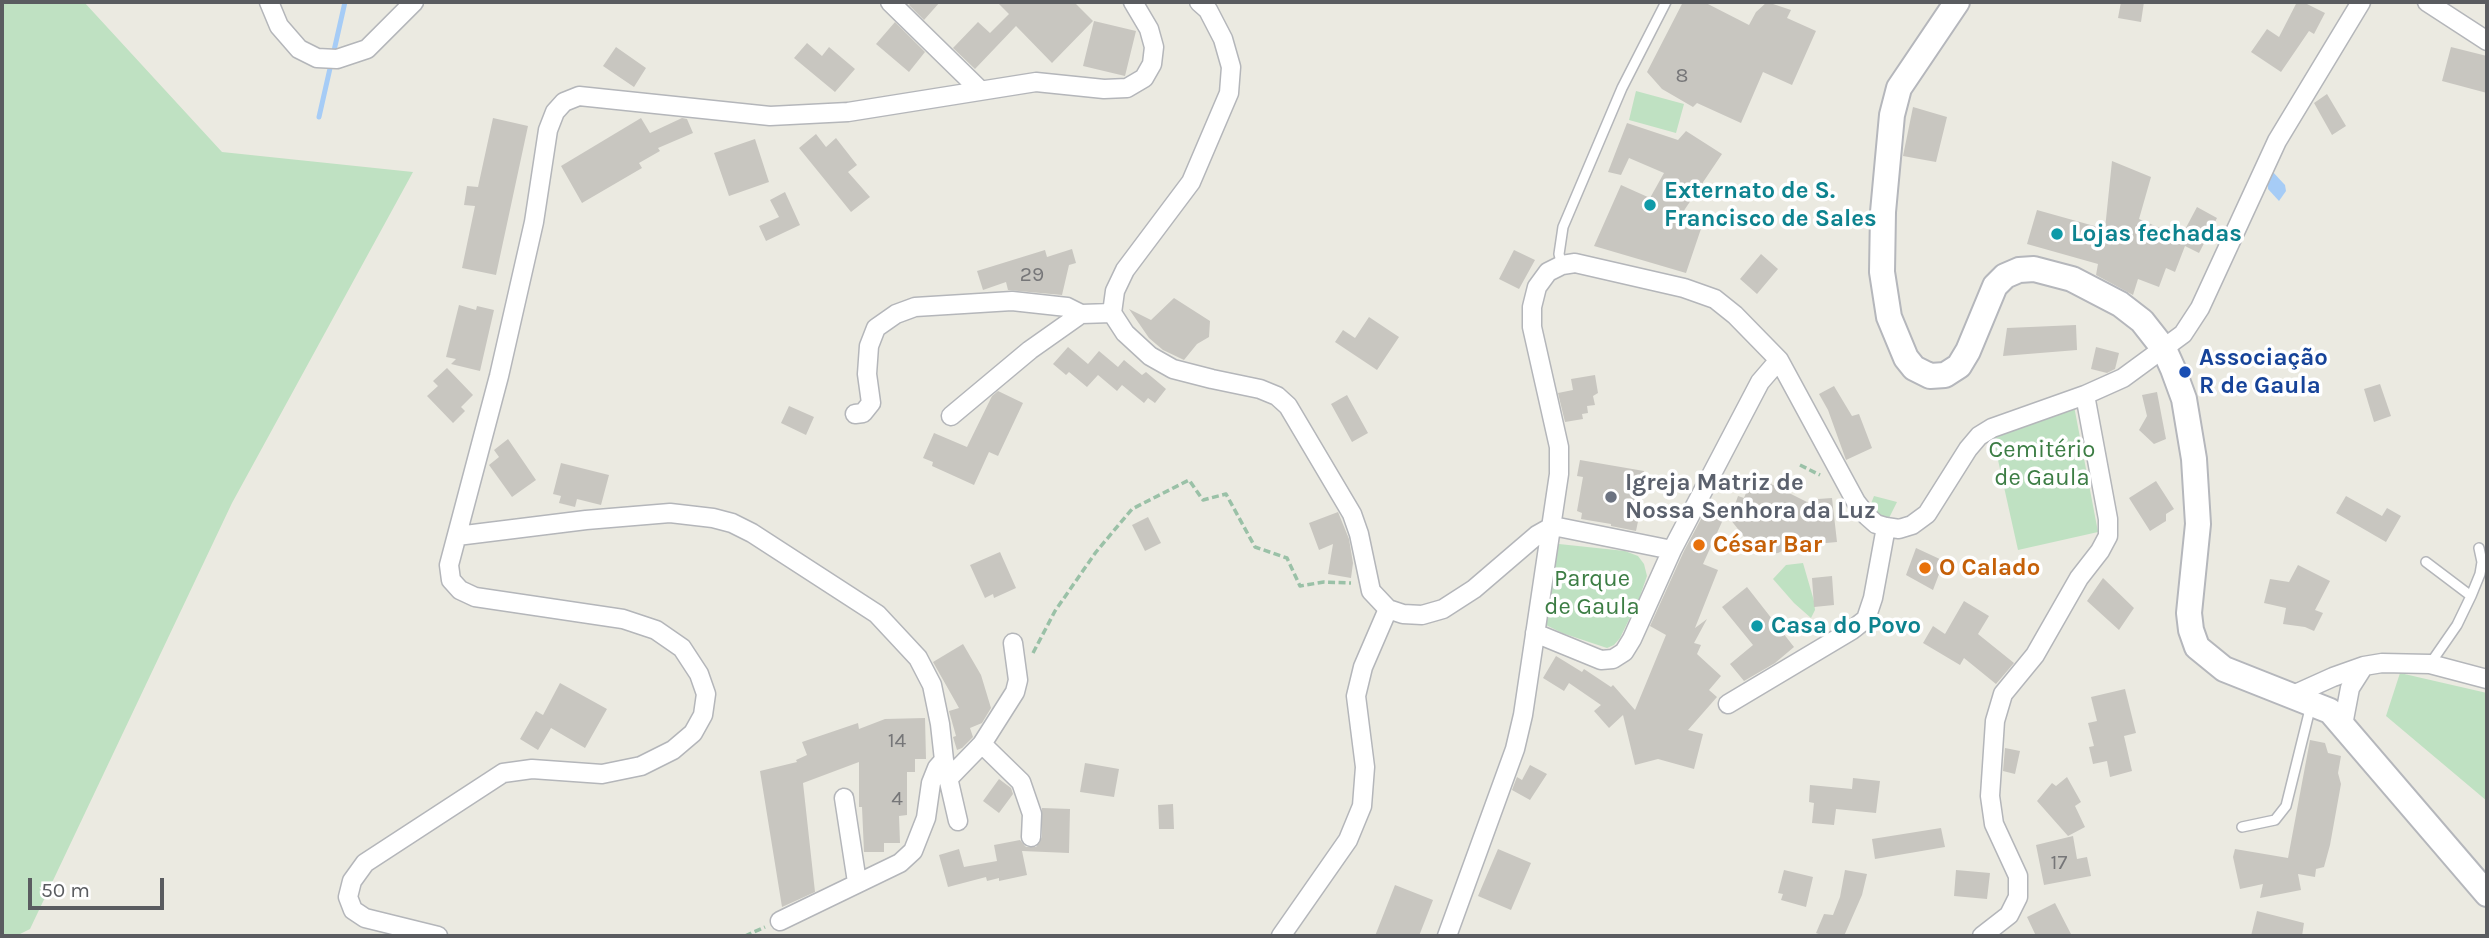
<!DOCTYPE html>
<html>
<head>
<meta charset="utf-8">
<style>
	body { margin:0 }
	#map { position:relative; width:2489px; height:938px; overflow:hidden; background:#ebeae1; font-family:Karla,sans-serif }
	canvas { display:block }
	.frame { position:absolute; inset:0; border:4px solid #5a5c60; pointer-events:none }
	.scale { position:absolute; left:28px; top:878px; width:136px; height:32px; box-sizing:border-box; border:4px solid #5a5c60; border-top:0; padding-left:9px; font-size:21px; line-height:24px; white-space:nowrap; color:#5a5c60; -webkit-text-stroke:5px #fff; paint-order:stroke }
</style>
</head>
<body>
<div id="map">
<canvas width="2489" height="938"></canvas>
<div class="frame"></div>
<div class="scale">50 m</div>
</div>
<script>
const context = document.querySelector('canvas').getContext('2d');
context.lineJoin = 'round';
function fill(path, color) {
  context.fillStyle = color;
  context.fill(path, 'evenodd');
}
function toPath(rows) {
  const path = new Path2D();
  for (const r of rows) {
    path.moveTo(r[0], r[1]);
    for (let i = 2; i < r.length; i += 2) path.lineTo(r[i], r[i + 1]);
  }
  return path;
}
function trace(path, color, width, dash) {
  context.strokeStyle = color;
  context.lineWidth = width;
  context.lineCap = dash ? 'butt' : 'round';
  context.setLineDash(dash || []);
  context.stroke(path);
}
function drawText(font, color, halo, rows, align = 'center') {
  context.font = font + ' Karla,sans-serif';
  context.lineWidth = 7;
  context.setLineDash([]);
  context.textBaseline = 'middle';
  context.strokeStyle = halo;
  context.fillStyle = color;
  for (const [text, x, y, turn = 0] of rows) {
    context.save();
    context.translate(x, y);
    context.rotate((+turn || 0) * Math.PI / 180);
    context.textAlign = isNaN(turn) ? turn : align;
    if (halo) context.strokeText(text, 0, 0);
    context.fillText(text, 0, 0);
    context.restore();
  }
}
fill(toPath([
	[2,2,84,2,222,152,413,172,232,503,30,929,16,936,2,936],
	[1636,91,1684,104,1676,133,1629,120],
	[2074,406,2098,532,2018,550,1992,433],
	[1874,496,1897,502,1888,520,1877,516,1870,506],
	[1559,544,1625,551,1638,556,1644,564,1647,576,1639,599,1620,638,1614,645,1607,648,1562,633,1546,625,1543,617,1555,547],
	[1803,563,1814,601,1815,610,1811,618,1794,603,1773,579,1786,565],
	[2400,673,2487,693,2487,801,2386,716]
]), '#bfe1c2');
fill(toPath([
	[2271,170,2285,185,2286,191,2279,201,2268,189,2268,178]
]), '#a6ccf6');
trace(toPath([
	[319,117,345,2]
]), '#a6ccf6', 5);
fill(toPath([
	[912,2,940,2,924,20,909,5],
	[997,2,1074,2,1093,21,1052,63,1016,26,975,69,953,48,978,22,990,33,1009,14],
	[1683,2,1704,2,1749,25,1756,12,1767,2,1791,10,1787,18,1816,31,1792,85,1763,72,1741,123,1697,103,1693,107,1662,89,1647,72],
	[2121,2,2144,2,2141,22,2118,18],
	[2297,2,2303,2,2325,13,2314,34,2309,31,2281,72,2251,52,2267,29,2279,37],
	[1094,21,1136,31,1125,76,1083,66],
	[895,22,925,52,909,72,876,44],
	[807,43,822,56,829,47,855,69,835,92,794,58],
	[616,47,646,68,634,87,603,66],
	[2451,47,2487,56,2487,93,2442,81],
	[2327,94,2346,126,2332,135,2314,103],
	[1913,107,1947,117,1936,162,1903,156],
	[493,118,528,126,496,275,462,268,475,206,464,205,467,186,478,187],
	[641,118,650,133,682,118,687,119,693,133,658,148,660,151,639,163,642,168,582,203,561,166],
	[1627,123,1678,140,1686,131,1722,154,1683,212,1705,217,1686,273,1594,246,1621,185,1650,198,1664,173,1629,158,1621,175,1608,172],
	[816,134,826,147,836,138,857,165,848,172,870,197,851,212,799,148],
	[755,139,769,182,729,196,714,153],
	[2112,161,2151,177,2139,219,2181,237,2197,207,2217,218,2199,253,2185,246,2175,272,2166,268,2159,287,2138,279,2133,295,2096,275,2098,264,2027,244,2037,210,2105,229],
	[785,192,800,225,766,241,759,226,779,217,770,200],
	[1072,249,1076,263,1069,265,1062,295,1008,290,1006,282,983,290,977,271,1045,250,1047,257],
	[1514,250,1535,260,1519,289,1499,279],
	[1761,254,1778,269,1757,294,1740,279],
	[1174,298,1210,321,1209,337,1197,344,1184,360,1163,350,1149,338,1129,309,1151,320],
	[459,305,476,310,477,306,494,310,480,371,451,364,456,359,446,357],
	[1369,317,1399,337,1377,370,1335,342,1343,330,1355,338],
	[2076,325,2077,350,2003,356,2007,328],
	[1068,347,1088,364,1099,351,1118,367,1124,360,1142,375,1146,372,1166,389,1155,403,1148,398,1144,403,1122,385,1117,391,1098,375,1087,387,1069,372,1066,375,1053,364],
	[2096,347,2119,353,2115,369,2107,373,2091,369],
	[447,368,473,395,461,407,465,411,453,423,427,396,438,386,433,381],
	[1595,375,1598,393,1593,396,1595,405,1587,406,1588,413,1582,414,1583,419,1565,422,1558,393,1573,390,1571,379],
	[2380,384,2391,416,2374,422,2364,389],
	[1834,386,1852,416,1859,414,1872,448,1846,460,1828,410,1819,394],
	[998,391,1023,403,998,456,989,452,974,485,932,466,933,462,923,458,934,433,967,447,992,396],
	[2157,392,2166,439,2154,444,2139,430,2147,416,2142,395],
	[1347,395,1368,433,1352,442,1331,404],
	[789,406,814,417,806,435,781,423],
	[508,439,536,480,512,497,489,465,499,457,494,450],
	[1580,460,1644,471,1641,482,1646,483,1636,531,1611,526,1611,524,1581,519,1582,513,1577,511,1583,477,1577,476],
	[561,463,609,475,601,505,577,499,575,507,559,503,561,496,553,494],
	[1753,475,1817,507,1818,499,1832,498,1837,542,1793,546,1778,553,1765,554,1753,548,1730,519,1738,496,1744,498],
	[2156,481,2174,509,2166,514,2166,521,2150,531,2129,498],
	[2346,496,2382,516,2387,508,2401,516,2386,542,2336,513],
	[1708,506,1726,513,1703,564,1718,570,1695,628,1707,619,1694,643,1701,645,1697,654,1721,676,1709,690,1717,697,1688,730,1703,734,1694,769,1658,759,1635,765,1623,715,1609,728,1594,711,1601,705,1569,683,1564,691,1543,678,1556,656,1582,672,1584,669,1611,687,1613,685,1635,710,1666,635,1650,626,1684,551],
	[1338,512,1349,539,1353,563,1351,578,1328,574,1333,544,1319,550,1309,523],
	[1148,517,1161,543,1145,551,1132,525],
	[1916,548,1944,561,1933,590,1906,575],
	[1000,552,1016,588,994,598,993,594,985,598,970,565],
	[2298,565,2330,581,2315,610,2323,613,2314,631,2305,627,2283,624,2286,608,2264,603,2270,579,2289,582],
	[1832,576,1834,605,1814,607,1812,578],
	[2103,578,2134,608,2119,630,2087,601],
	[1747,587,1794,647,1775,663,1744,681,1730,664,1753,645,1722,607],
	[1964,601,1989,616,1978,634,2014,663,1996,684,1964,658,1960,665,1923,643,1933,626,1945,634],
	[963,644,981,675,991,708,982,723,970,728,973,737,962,748,957,750,953,737,956,736,949,711,959,708,933,662],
	[560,683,607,709,585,748,551,728,538,750,520,739,536,711,543,715],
	[2125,689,2136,733,2124,736,2132,771,2110,777,2107,761,2093,764,2089,747,2094,746,2088,723,2097,721,2091,697],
	[925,718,926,759,915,759,915,772,907,772,907,815,899,816,900,843,884,843,884,852,864,852,862,807,859,807,859,762,803,783,815,892,782,907,760,771,797,762,796,760,807,755,802,742,858,723,859,729,885,719],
	[2310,740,2325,743,2328,753,2341,756,2338,773,2341,784,2330,845,2324,867,2316,869,2315,877,2298,874,2301,890,2260,898,2263,884,2240,889,2233,857,2235,849,2288,858],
	[2005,748,2020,751,2015,774,2003,771],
	[1085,763,1119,769,1114,797,1080,792],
	[1530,765,1547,774,1530,800,1512,790,1517,777,1522,780],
	[2067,777,2081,802,2075,806,2085,827,2068,836,2037,801,2052,783,2056,786],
	[1853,778,1880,781,1876,813,1836,809,1834,825,1812,823,1814,803,1809,802,1810,785,1852,789],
	[999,779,1011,788,1013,794,999,813,983,801],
	[1173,804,1174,829,1159,829,1158,805],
	[1042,808,1070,809,1069,853,1022,851,1027,875,999,881,999,878,987,881,986,877,948,887,939,855,959,849,964,867,997,861,994,845,1020,840,1026,847,1036,847,1042,837],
	[1941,828,1945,847,1875,859,1872,839],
	[2073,836,2077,859,2087,857,2091,876,2044,885,2036,845],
	[1498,849,1531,863,1511,910,1478,896],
	[1784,870,1813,877,1806,907,1781,900,1783,894,1778,893],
	[1845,870,1867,874,1862,895,1844,936,1824,936,1816,933,1824,914,1833,915,1840,897],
	[1956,870,1990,873,1987,899,1954,896],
	[1395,885,1433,900,1419,936,1375,936],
	[2055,903,2072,936,2036,936,2027,917],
	[2257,911,2304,923,2302,936,2251,936]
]), '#c8c6c0');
const service = toPath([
	[1562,265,1559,254,1563,227,1622,88,1666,2],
	[2426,562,2471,596],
	[2430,664,2457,625,2471,596,2480,574,2482,562,2479,548],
	[2242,827,2275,820,2286,806,2311,705]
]);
const minor = toPath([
	[269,2,279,26,299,49,317,58,337,59,367,49,414,2],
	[890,2,980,90],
	[1199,2,1208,10,1223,39,1231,67,1229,93,1191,182,1125,270,1115,291,1112,313,1125,333,1150,356,1173,369,1212,379,1260,389,1277,396,1288,406,1352,514,1359,534,1371,591,1388,609,1403,614,1422,615,1443,609,1474,589,1537,535,1553,526,1672,550],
	[2427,2,2487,41],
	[855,414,863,413,871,403,867,374,869,346,876,328,896,314,915,307,1012,301,1067,307,1081,314],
	[951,416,1030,350,1081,314,1112,313],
	[1886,527,1899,529,1912,525,1927,514,1968,449,1979,436,1992,428,2085,395,2123,378,2183,334,2200,308,2277,141,2361,2],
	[457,536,586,520,670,513,713,518,732,523,752,533,877,614,918,658,932,685,940,724,944,760,958,821],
	[1535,633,1601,660,1613,659,1624,652,1632,639,1672,550,1760,382,1779,360],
	[2293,695,2333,677,2364,666,2382,663,2430,664,2487,679],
	[2343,725,2350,688,2364,666],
	[982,744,1021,782,1032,814,1031,837],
	[949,778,982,744,1015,692,1018,680,1013,643],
	[844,798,857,882],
	[780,921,900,863,913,851,926,818,931,783,937,768,944,760],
	[438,936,365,918,353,910,348,897,352,881,365,863,503,773,532,769,602,774,641,766,673,750,693,733,703,715,706,694,699,674,682,648,656,630,623,619,475,597,460,590,451,580,449,565,499,376,534,222,548,130,555,112,564,102,579,96,770,116,848,112,1036,82,1104,89,1127,88,1144,78,1152,64,1154,47,1149,29,1133,2],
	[1281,936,1348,840,1362,806,1365,767,1356,696,1363,667,1388,609],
	[1447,936,1515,749,1523,715,1559,474,1559,447,1532,327,1532,307,1537,287,1548,272,1562,265,1575,263,1684,288,1715,299,1735,315,1779,360,1856,502,1867,516,1876,524,1886,527,1873,598,1866,619,1852,630,1728,704],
	[1982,936,2009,915,2018,897,2018,876,1994,824,1990,796,1995,721,2003,694,2035,655,2079,578,2100,551,2108,536,2108,519,2085,395]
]);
const secondary = toPath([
	[1957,2,1899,88,1892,115,1883,212,1882,272,1889,317,1906,358,1914,368,1930,376,1945,375,1959,366,1968,351,1995,286,2005,276,2019,270,2034,269,2072,279,2120,304,2142,321,2164,349,2173,369,2184,399,2194,459,2198,524,2189,613,2191,630,2197,647,2224,669,2330,711,2487,894]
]);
trace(service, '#b4b6ba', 12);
trace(minor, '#b4b6ba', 21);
trace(secondary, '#b5b7bc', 28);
trace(toPath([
	[1800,465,1820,475],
	[1033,653,1055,611,1096,552,1132,509,1189,480,1203,500,1226,494,1255,547,1287,558,1300,586,1324,582,1351,583],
	[745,936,765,927]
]), '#9ac1a7', 3.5, [7, 3.5]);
trace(service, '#fff', 9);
trace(minor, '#fff', 18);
trace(secondary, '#fff', 24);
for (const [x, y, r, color] of [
	[1650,205,7,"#0f9aa8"],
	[2057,234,7,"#0f9aa8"],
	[2185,372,7,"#1a4fb4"],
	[1611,497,7,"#6b7280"],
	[1699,545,7,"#e8710a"],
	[1925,568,7,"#e8710a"],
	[1757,626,7,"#0f9aa8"]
]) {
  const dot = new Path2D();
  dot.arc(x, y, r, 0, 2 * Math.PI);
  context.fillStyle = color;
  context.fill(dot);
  trace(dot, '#fff', 2.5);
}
drawText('21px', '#767678', null, [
	["8",1682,76],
	["29",1032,275],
	["14",897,741],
	["4",897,799],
	["17",2059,863]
]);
drawText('bold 24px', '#0d838f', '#fff', [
	["Externato de S.",1664,191],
	["Francisco de Sales",1664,219],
	["Lojas fechadas",2071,234],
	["Casa do Povo",1771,626]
], 'left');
drawText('bold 24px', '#164399', '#fff', [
	["Associação",2199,358],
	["R de Gaula",2199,386]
], 'left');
drawText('24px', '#3c7d44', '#fff', [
	["Cemitério",2042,450],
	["de Gaula",2042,478],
	["Parque",1592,579],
	["de Gaula",1592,607]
]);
drawText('bold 24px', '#5b616d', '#fff', [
	["Igreja Matriz de",1625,483],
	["Nossa Senhora da Luz",1625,511]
], 'left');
drawText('bold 24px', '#c56008', '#fff', [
	["César Bar",1713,545],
	["O Calado",1939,568]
], 'left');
</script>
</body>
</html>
